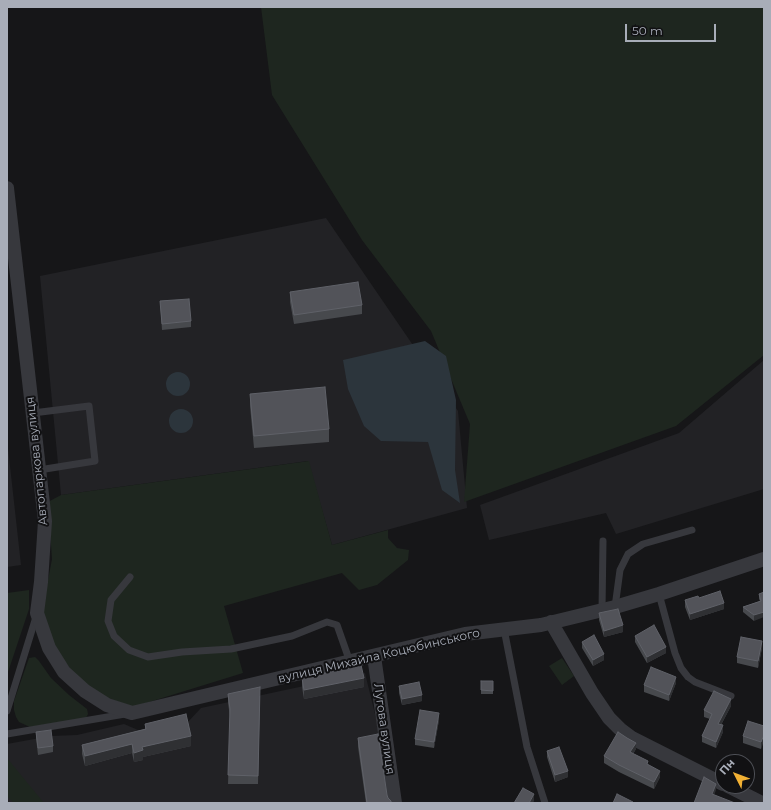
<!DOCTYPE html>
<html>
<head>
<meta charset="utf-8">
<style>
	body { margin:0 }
	#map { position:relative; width:771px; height:810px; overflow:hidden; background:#161618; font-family:Montserrat,sans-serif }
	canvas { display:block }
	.frame { position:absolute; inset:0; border:8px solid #a8adb8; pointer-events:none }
	.north { position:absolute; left:715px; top:754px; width:40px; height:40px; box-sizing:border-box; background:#111113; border:1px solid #4d4f55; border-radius:50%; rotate:312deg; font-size:11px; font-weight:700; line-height:16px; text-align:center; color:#a8adb8 }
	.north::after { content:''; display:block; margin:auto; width:14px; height:18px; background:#f2b134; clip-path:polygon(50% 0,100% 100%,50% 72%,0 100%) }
	.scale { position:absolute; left:625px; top:24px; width:91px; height:18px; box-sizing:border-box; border:2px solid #a8adb8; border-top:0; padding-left:5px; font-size:12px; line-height:14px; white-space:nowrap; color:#a8adb8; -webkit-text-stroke:3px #111113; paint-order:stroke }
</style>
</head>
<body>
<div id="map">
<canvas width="771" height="810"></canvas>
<div class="frame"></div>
<div class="north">Пн</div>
<div class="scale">50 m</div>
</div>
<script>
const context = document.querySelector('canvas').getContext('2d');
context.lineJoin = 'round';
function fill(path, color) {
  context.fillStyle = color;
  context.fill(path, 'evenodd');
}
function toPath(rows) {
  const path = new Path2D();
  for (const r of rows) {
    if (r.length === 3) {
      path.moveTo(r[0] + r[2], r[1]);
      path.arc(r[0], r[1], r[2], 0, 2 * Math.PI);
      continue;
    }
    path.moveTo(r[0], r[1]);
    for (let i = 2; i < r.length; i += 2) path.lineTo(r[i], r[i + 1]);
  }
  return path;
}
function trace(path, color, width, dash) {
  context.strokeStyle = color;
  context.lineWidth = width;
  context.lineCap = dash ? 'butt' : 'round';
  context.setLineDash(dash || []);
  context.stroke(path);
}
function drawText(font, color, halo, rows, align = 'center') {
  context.font = font + ' Montserrat,sans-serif';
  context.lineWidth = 4;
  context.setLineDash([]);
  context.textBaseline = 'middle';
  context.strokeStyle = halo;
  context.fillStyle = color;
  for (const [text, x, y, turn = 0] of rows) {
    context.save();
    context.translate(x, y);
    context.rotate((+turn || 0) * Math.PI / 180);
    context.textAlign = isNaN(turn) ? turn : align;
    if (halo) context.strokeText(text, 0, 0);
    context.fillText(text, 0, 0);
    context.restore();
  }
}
fill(toPath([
	[326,218,458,411,467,508,332,545,308,461,61,495,40,276],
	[764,360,764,489,616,534,606,513,489,540,480,505,679,433],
	[7,439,21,565,7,567],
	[365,673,382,743,390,803,7,803,7,744,51,736,77,735,124,724,145,733,186,724,201,708]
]), '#222225');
fill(toPath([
	[261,7,764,7,764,355,676,426,464,502,470,424,431,331,362,240,272,95],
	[309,461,332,545,388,530,388,538,397,548,409,550,408,560,377,585,359,590,342,573,224,606,243,673,133,707,99,695,77,678,54,647,43,613,44,601,52,559,48,502,61,495],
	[29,590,29,609,7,675,7,593],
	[35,657,39,661,51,678,69,695,87,709,88,714,86,718,30,727,19,722,16,717,14,710,14,701,29,658],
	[562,658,574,676,562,685,549,666],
	[7,758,44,803,14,803,7,796]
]), '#1e261f');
fill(toPath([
	[425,341,446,356,456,400,455,470,460,503,442,490,428,442,381,441,364,426,348,389,343,360],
	[178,384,12],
	[181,421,12]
]), '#2c353c');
trace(toPath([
	[33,413,89,406,95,461,39,470],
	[130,577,111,600,108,621,114,636,129,650,148,657,182,652,231,649,292,636,327,622,337,625,350,662],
	[659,594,675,653,681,668,688,677,695,682,731,696],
	[615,607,620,570,628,554,643,544,692,530],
	[602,610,603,541],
	[504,629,527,747,545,803],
	[7,711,36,617],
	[7,734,125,714]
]), '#37383d', 7);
trace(toPath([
	[7,188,45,521,41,582,37,613,49,648,64,672,85,691,107,705,132,713,465,634,541,625,615,607,659,594,764,559],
	[551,622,592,693,609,718,620,729,632,738,723,784],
	[374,656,395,803],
	[728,786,762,803]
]), '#37383d', 14);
fill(toPath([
	[290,292,362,305,362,314,294,324,290,302],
	[160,301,191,321,191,327,162,330],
	[250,394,329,429,329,442,254,448,250,406],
	[764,592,754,621,743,612,743,607,760,601,759,599,759,594],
	[699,598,724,609,690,620,685,607,685,600],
	[599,613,623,632,604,637,599,620],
	[635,636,666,653,647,663,635,642],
	[582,642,604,660,593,666,582,648],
	[762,648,758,668,737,663,737,657],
	[302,678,364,687,304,699,302,687],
	[481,681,493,681,493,694,481,694],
	[676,683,669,701,644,692,644,685],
	[399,686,422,701,402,705,399,693],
	[228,694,260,696,258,784,228,784,230,717,228,703],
	[731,706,721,725,723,732,716,748,702,742,702,736,710,719,704,717,704,710],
	[439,720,434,748,415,745,415,739],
	[145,724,191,746,143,757,143,760,134,762,132,753,85,766,82,754,82,745,145,729],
	[764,726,761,749,743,743,743,736],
	[36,732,53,746,53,752,38,755,36,738],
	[358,738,388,798,391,803,366,803,358,747],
	[636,749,633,754,648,765,660,777,654,789,619,772,604,763,604,756],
	[547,751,568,777,555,782,547,757]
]), '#47494d');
fill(toPath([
	[724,603,724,609,690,620,690,614],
	[764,612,764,617,754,621,754,615],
	[623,625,623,632,604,637,604,631],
	[762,641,762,648,758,668,758,661],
	[666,647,666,653,647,663,647,657],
	[604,654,604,660,593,666,593,660],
	[676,677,676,683,669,701,669,695],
	[364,678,364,687,304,699,304,690],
	[422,695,422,701,402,705,402,699],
	[731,699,731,706,718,730,718,724],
	[439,713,439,720,434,748,434,742],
	[723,725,723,732,716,748,716,742],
	[764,735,764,741,761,749,761,742],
	[191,736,191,746,143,757,143,760,134,762,134,753,142,747],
	[636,743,636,749,630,758,630,752],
	[132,744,132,753,85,766,85,756],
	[568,771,568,777,555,782,555,775],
	[660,771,660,777,654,789,654,782],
	[716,784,716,790,712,801,712,794],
	[534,794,534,801,533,803,529,803]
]), '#2f3033');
const building = toPath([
	[358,282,362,305,294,315,290,292,358,282],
	[189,299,191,321,162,324,160,301,189,299],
	[325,387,329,429,254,436,250,394,325,387],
	[720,591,724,603,690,614,685,600,698,596,699,598,720,591],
	[764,592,764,612,754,615,743,607,761,601,759,594,764,592],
	[618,609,623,625,604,631,599,613,618,609],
	[654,625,666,647,647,657,635,636,654,625],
	[594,635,604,654,593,660,582,642,594,635],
	[741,637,762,641,758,661,737,657,741,637],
	[361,665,364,678,304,690,302,678,361,665],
	[651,667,676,677,669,695,644,685,651,667],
	[481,681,493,681,493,691,481,690,481,681],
	[419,682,422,695,402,699,399,686,419,682],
	[260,687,258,776,228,775,230,709,228,694,260,687],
	[714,691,731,699,718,724,723,725,716,742,702,736,712,714,704,710,714,691],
	[420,710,439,713,434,742,415,739,420,710],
	[186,714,191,736,142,747,143,750,134,753,132,744,85,756,82,745,146,729,145,724,186,714],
	[748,721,764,726,764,735,761,742,743,736,748,721],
	[51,730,53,746,38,748,36,732,51,730],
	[618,732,627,738,636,743,630,752,648,761,647,764,660,771,654,782,619,765,604,756,618,732],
	[378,734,387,795,388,798,391,801,391,803,367,803,358,738,378,734],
	[559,747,568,771,555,775,547,751,559,747],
	[704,777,716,784,712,794,735,803,694,803,704,777],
	[523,788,534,794,529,803,514,803,523,788],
	[617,794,633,802,632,803,613,803,617,794]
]);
fill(building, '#525359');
trace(building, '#5f6168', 1);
drawText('12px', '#a8adb8', '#111113', [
	["Автопаркова вулиця",37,461,-96],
	["вулиця Михайла Коцюбинського",379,656,-13],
	["Лугова вулиця",384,729,82]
]);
</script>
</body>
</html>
